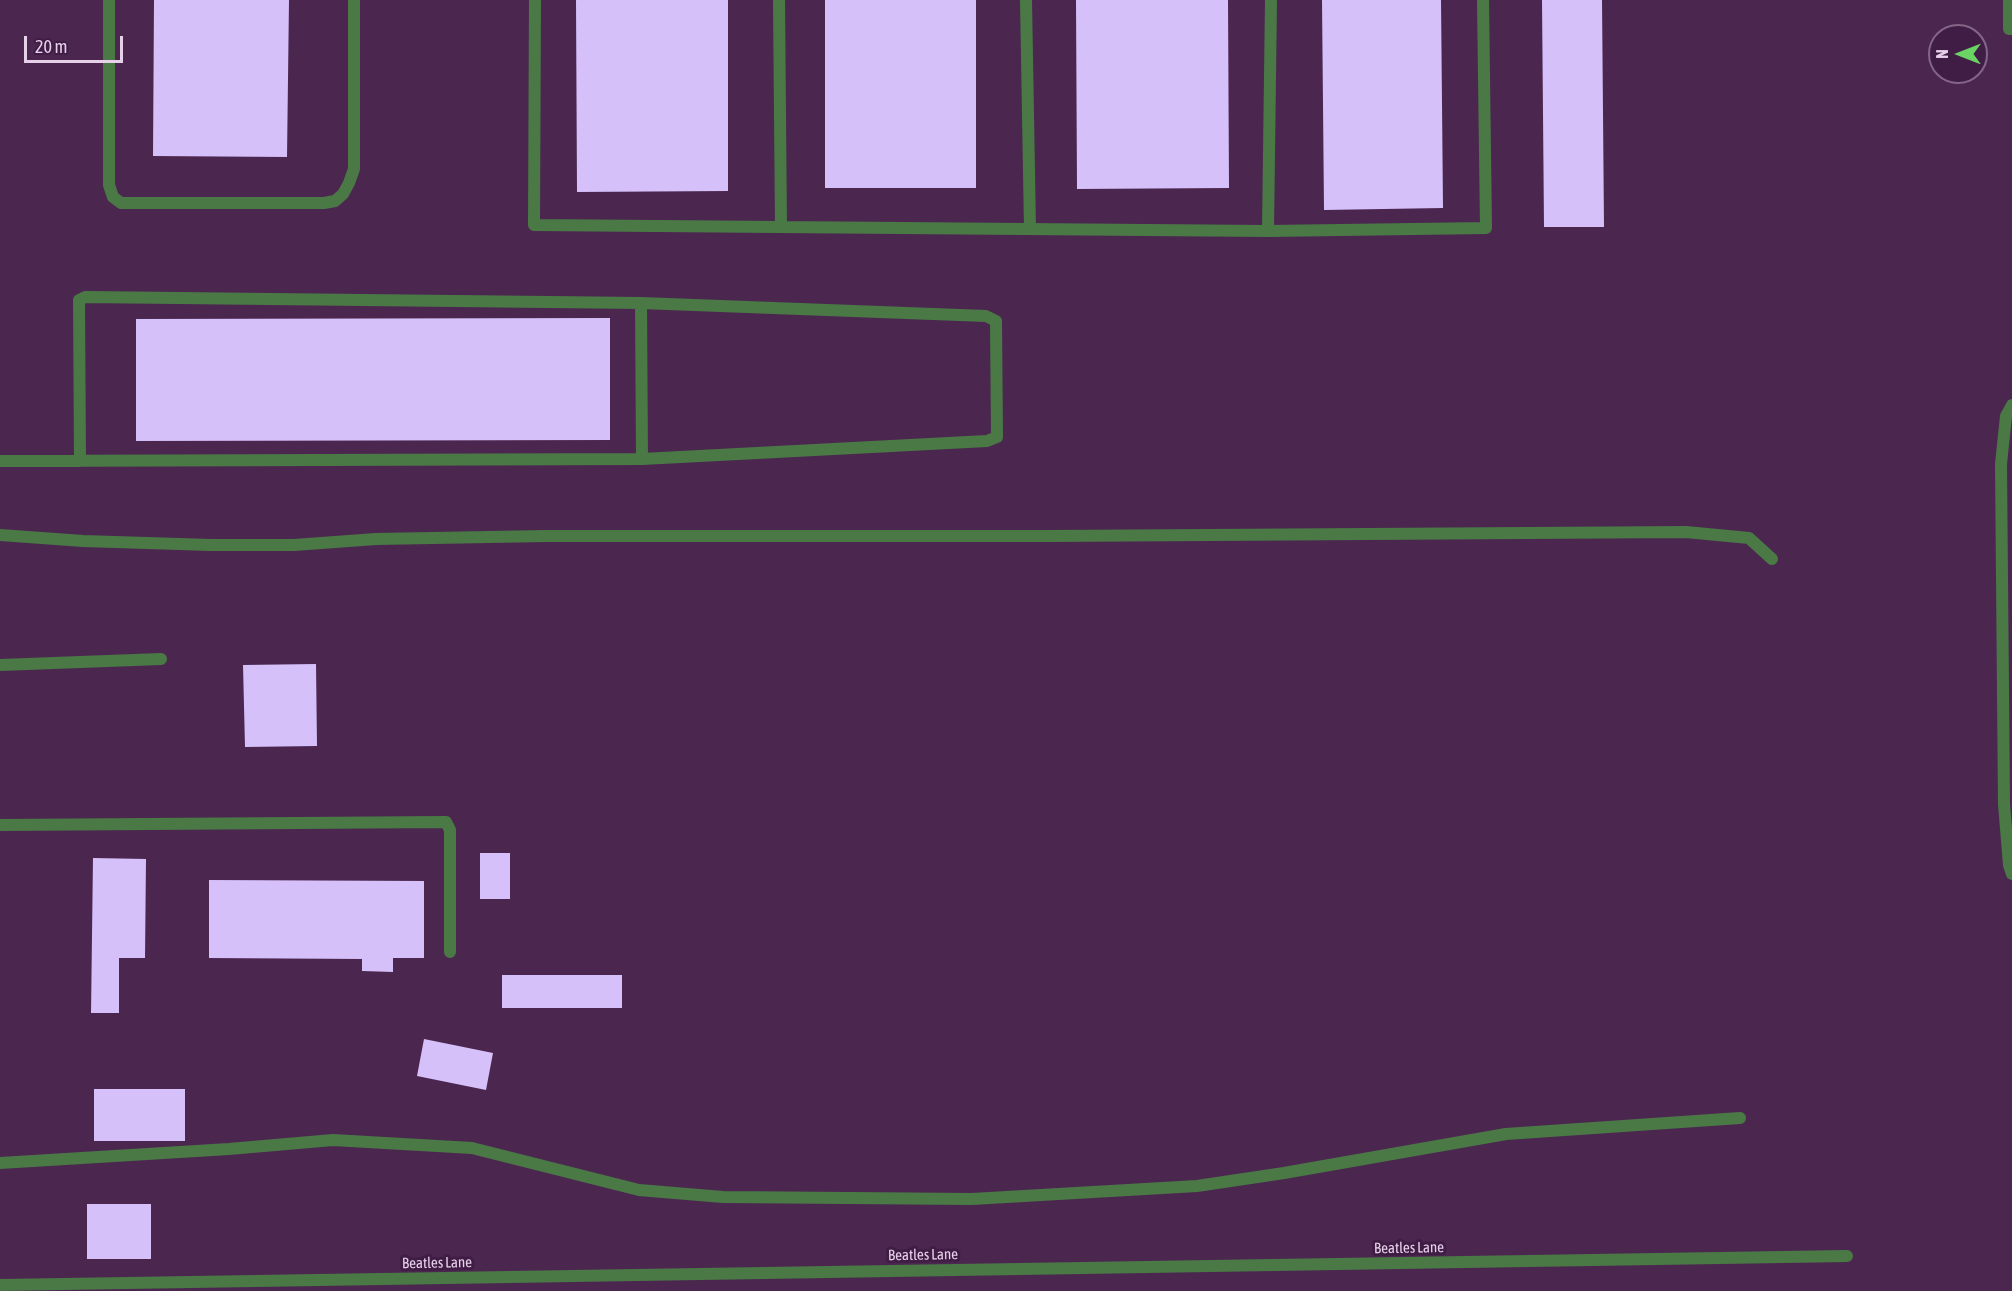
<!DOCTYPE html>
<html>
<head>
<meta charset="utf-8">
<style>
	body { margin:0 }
	#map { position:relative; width:2012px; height:1291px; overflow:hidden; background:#4b2750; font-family:"Asap Condensed",sans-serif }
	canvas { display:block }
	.north { position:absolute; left:1928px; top:24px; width:60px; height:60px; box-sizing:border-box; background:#401d45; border:2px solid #836587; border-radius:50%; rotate:270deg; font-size:16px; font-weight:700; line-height:24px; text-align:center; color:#e7d1ea }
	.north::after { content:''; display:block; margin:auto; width:21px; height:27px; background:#6ad363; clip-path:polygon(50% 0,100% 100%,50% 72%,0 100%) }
	.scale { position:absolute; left:24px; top:36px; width:99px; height:27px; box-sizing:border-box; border:3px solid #e7d1ea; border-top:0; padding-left:8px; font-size:18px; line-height:21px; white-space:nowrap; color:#e7d1ea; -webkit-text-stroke:4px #401d45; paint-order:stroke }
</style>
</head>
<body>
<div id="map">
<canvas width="2012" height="1291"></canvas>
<div class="north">N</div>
<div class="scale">20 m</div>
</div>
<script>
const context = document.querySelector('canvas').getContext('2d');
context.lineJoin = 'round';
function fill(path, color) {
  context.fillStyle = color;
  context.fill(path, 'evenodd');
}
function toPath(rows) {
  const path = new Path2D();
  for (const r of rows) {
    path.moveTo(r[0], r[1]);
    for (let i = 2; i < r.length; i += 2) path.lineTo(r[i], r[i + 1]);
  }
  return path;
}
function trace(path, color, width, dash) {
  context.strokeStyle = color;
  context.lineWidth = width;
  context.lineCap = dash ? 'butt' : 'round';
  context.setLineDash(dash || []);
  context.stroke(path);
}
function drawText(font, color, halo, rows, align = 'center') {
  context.font = font + ' "Asap Condensed",sans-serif';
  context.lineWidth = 6;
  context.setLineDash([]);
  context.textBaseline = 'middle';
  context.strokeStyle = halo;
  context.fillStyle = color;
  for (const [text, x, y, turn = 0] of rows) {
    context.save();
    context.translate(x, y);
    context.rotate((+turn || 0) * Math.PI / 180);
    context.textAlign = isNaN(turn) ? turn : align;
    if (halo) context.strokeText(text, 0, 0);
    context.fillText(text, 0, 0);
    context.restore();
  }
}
fill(toPath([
	[154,0,289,0,287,157,153,156],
	[576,0,728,0,728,191,577,192],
	[825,0,976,0,976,188,825,188],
	[1076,0,1228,0,1229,188,1077,189],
	[1322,0,1441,0,1443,208,1324,210],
	[1542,0,1602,0,1604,227,1544,227],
	[610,318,610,440,136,441,136,319],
	[316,664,317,746,245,747,243,665],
	[480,853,510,853,510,899,480,899],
	[93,858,146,859,145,958,119,958,119,1013,91,1013],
	[209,880,424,881,424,958,393,958,393,972,362,971,362,959,209,958],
	[502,975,622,975,622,1008,502,1008],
	[424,1039,493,1053,486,1090,417,1076],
	[94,1089,185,1089,185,1141,94,1141],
	[87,1204,151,1204,151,1259,87,1259]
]), '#d6c0f9');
trace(toPath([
	[109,0,109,185,113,197,121,203,324,203,335,201,343,194,349,183,354,169,354,0],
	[535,0,534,225,1268,231],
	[779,0,781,227],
	[1026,0,1030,229],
	[1271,0,1268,231,1486,228,1483,0],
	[2009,0,2009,29,2012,29],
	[641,303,642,459],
	[2012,405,2006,416,2001,464,2004,804,2009,865,2012,874],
	[0,461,642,459,987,441,997,437,996,321,986,316,641,303,85,297,79,300,80,461],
	[0,535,83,541,211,545,294,545,376,539,545,536,1049,536,1686,532,1749,538,1772,559],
	[0,665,161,659],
	[0,825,446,822,450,830,450,952],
	[0,1163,229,1149,333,1140,472,1148,639,1190,723,1197,972,1199,1197,1186,1284,1173,1506,1134,1740,1118]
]), '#4a7946', 12);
trace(toPath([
	[0,1285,1847,1256]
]), '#4a7946', 12);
drawText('15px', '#e7d1ea', '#401d45', [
	["Beatles Lane",1409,1248,-1],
	["Beatles Lane",923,1255,-1],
	["Beatles Lane",437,1263,-1]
]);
</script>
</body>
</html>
